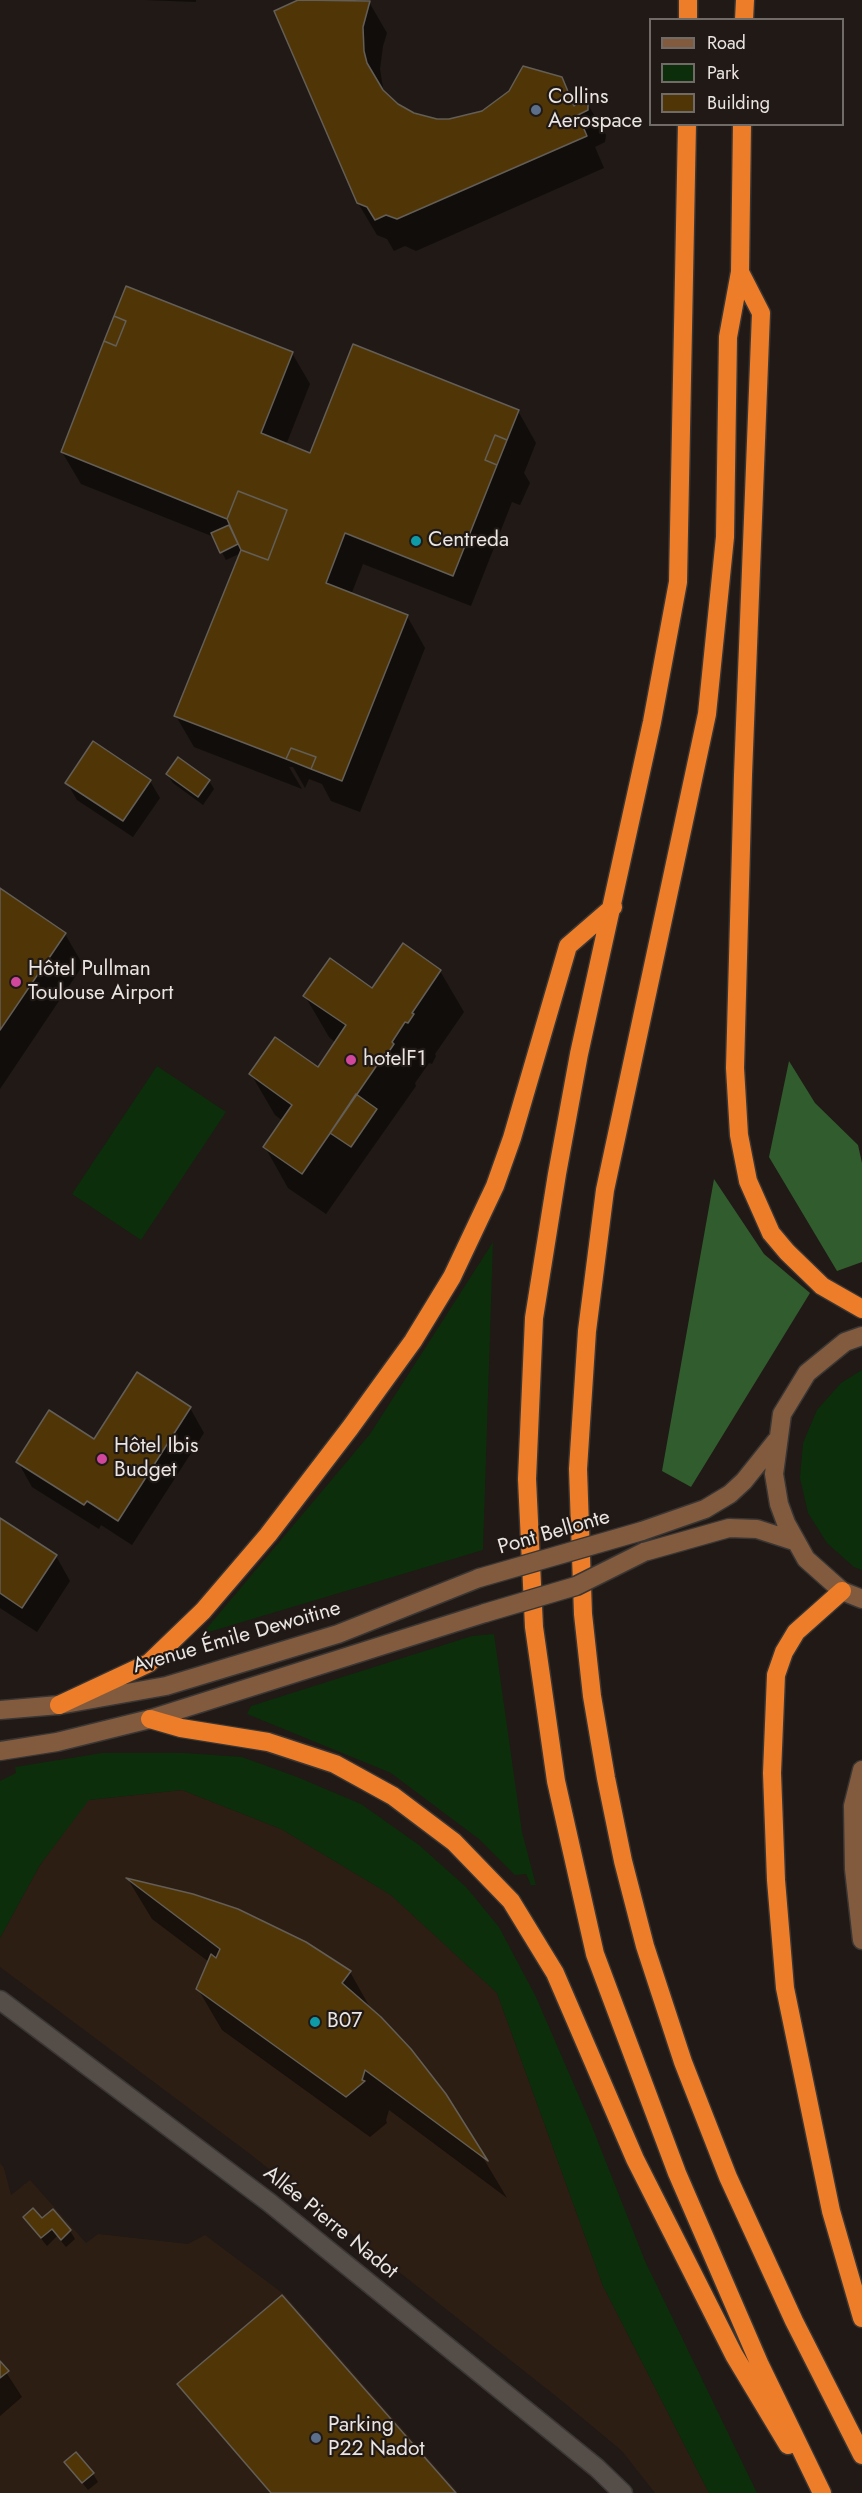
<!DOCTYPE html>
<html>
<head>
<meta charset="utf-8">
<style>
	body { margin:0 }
	#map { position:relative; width:862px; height:2493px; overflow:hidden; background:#201915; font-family:Jost,sans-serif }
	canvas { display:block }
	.legend { position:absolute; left:649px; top:18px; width:195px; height:108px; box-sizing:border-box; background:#201915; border:2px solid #716b67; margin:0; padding:8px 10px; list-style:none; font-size:18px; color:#eae5e2 }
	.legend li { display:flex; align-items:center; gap:12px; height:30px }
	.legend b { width:30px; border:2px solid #716b67 }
</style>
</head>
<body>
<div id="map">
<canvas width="862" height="2493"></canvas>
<ul class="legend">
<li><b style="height:8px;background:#825b3f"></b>Road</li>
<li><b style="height:16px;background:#0c2e0b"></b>Park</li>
<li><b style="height:16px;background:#503607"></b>Building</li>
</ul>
</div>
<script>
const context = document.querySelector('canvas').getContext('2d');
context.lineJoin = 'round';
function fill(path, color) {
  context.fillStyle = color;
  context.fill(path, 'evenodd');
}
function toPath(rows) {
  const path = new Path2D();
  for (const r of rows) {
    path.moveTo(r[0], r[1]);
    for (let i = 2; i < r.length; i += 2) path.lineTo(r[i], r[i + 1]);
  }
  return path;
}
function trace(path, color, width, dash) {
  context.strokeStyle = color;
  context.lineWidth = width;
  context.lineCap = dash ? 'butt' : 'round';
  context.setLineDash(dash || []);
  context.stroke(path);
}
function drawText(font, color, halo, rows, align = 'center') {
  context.font = font + ' Jost,sans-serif';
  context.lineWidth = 4.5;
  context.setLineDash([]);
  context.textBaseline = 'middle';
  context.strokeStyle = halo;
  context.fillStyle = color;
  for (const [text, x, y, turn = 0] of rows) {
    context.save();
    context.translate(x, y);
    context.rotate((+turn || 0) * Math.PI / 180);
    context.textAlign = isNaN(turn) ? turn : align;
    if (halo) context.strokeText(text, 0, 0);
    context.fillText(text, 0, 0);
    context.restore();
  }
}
fill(toPath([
	[182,1790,281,1829,391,1895,497,1993,603,2286,709,2493,655,2493,622,2451,562,2401,250,2154,0,1967,0,1938,40,1865,88,1800],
	[0,2163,4,2168,11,2195,30,2180,86,2243,98,2234,188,2244,205,2235,285,2295,459,2493,0,2493]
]), '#2d1e14');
fill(toPath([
	[157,1066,226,1112,141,1240,72,1194],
	[493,1242,483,1550,202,1634,370,1434],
	[862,1370,862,1570,854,1567,827,1543,808,1513,800,1478,803,1443,817,1410,841,1383],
	[494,1634,522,1832,536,1885,531,1885,526,1874,515,1875,479,1839,391,1773,247,1714,251,1706,472,1636],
	[102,1753,184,1753,242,1757,297,1777,361,1804,419,1845,466,1887,499,1927,536,1997,591,2124,645,2261,757,2493,709,2493,603,2286,497,1993,391,1895,281,1829,182,1790,89,1800,40,1865,0,1938,0,1781,16,1773,15,1767]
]), '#0c2e0b');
fill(toPath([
	[789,1061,815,1103,858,1145,862,1163,862,1262,837,1271,769,1157],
	[714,1179,764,1254,810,1293,691,1487,662,1471]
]), '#315c2e');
fill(toPath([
	[145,0,196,0,196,2],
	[300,0,369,2,387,33,383,46,380,69,384,94,397,105,426,118,459,119,483,112,561,79,577,105,587,103,606,135,605,142,595,147,604,168,416,251,405,246,394,251,387,239,377,235,358,203],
	[292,353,310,384,286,445,311,455,518,411,536,443,524,473,530,483,520,505,512,502,471,606,363,564,351,595,407,616,425,648,360,812,331,801,322,784,309,779,305,788,293,767,289,767,302,789,194,747,176,716,241,553,226,560,214,537,81,484,62,452],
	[168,775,209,781,214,789,203,805,173,783],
	[150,781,160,798,133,837,77,800,67,783],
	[0,890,65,934,83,965,0,1089],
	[403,945,440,971,464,1012,435,1054,436,1056,432,1064,429,1063,415,1083,416,1086,326,1214,288,1188,265,1147,283,1121,275,1115,251,1074,318,1069,336,1043,329,1037,305,996,373,990],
	[190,1408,204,1433,132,1545,101,1525,99,1529,32,1487,18,1462,95,1441],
	[0,1520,56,1556,70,1581,37,1632,0,1608],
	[129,1881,350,1972,372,2011,445,2094,507,2198,389,2110,386,2120,387,2123,370,2137,222,2030,198,1989,209,1962,152,1919],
	[24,2217,42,2220,70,2231,75,2239,66,2247,57,2236,47,2246],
	[0,2363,22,2397,0,2416],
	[179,2384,454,2493,270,2493],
	[66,2462,93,2474,98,2482,88,2490]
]), '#0007');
const building = toPath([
	[298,0,370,1,363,27,364,51,367,63,383,90,398,104,414,113,437,119,449,119,482,111,509,91,523,66,562,77,574,106,582,99,588,102,588,110,578,115,587,136,397,219,386,215,375,220,367,207,357,203,274,11,298,0],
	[126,286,293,352,261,433,310,453,353,344,519,410,507,440,495,435,485,460,497,465,453,576,345,533,326,583,408,615,342,781,311,769,316,757,291,748,286,759,174,716,241,550,268,560,287,510,238,491,227,519,61,452,104,341,116,346,126,321,114,316,126,286],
	[114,316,126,321,116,346,104,341,114,316],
	[495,435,507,440,497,465,485,460,495,435],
	[238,491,287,510,268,560,241,550,227,519,238,491],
	[229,525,238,544,220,553,211,533,229,525],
	[93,741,151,780,123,821,65,783,93,741],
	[291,748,316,757,311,769,286,759,291,748],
	[178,757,210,780,198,797,166,774,178,757],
	[0,888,66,933,0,1030,0,888],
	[403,943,441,970,412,1013,414,1014,408,1023,405,1022,392,1042,394,1044,388,1053,386,1052,302,1174,263,1147,292,1105,249,1074,275,1037,318,1067,346,1025,303,996,330,958,372,988,403,943],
	[356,1094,377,1109,351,1147,330,1133,356,1094],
	[137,1372,191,1407,118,1521,87,1501,84,1505,16,1462,49,1410,94,1439,137,1372],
	[0,1518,57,1555,22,1608,0,1593,0,1518],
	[126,1878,193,1894,238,1909,306,1942,351,1971,342,1983,381,2017,411,2049,446,2094,488,2161,365,2070,362,2080,365,2081,346,2097,196,1989,211,1954,216,1958,220,1949,126,1878],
	[33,2208,42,2218,53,2209,71,2230,61,2240,52,2229,41,2238,23,2217,33,2208],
	[282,2295,456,2493,271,2493,177,2384,282,2295],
	[0,2361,9,2371,0,2378,0,2361],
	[76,2452,94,2473,82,2483,64,2462,76,2452]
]);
fill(building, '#503607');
trace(building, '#635e57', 1.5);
const minor = toPath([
	[0,2000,270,2203,597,2468,623,2493]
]);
const secondary = toPath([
	[862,1336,845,1342,807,1373,782,1414,774,1474,779,1504,786,1523,806,1559,842,1591,862,1599],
	[642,1531,705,1509,730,1494,744,1481,776,1441],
	[644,1552,729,1528,757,1529,794,1541],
	[0,1710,59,1705,166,1686,338,1634,479,1578],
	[0,1751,57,1742,150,1719,485,1613],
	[862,1770,853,1806,854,1869,862,1940]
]);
const motorway = toPath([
	[688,20,688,0],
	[744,20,745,0],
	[687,124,678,582,652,722,579,1054,557,1174,534,1318,527,1479,534,1627,556,1781,595,1954,677,2173,760,2365,822,2493],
	[742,124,740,272,728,337,725,537,707,714,605,1190,587,1331,578,1469,583,1614,592,1696,606,1778,623,1861,645,1946,683,2062,728,2177,794,2321,862,2455],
	[740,272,761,313,743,775,735,1068,739,1135,748,1181,771,1233,787,1252,822,1286,862,1309],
	[842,1591,796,1632,784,1652,776,1675,772,1773,776,1880,785,1988,831,2211,862,2318],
	[59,1705,149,1663,203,1611,268,1535,350,1428,413,1341,452,1277,495,1186,512,1138,568,946,613,907],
	[150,1719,181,1728,268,1742,335,1764,393,1796,454,1842,511,1901,555,1973,635,2159,734,2355,788,2445]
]);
trace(minor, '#3a3634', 21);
trace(secondary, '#3a3634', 21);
trace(motorway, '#3a3634', 21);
trace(minor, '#544d48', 18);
trace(secondary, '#825b3f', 18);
trace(motorway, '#ed7d29', 18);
const secondaryBridge = toPath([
	[479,1578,642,1531],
	[485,1613,576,1586,644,1552]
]);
trace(secondaryBridge, '#3a3634', 21, []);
trace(secondaryBridge, '#825b3f', 18);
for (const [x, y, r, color] of [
	[536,110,6,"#5c6f8a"],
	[416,541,6,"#0f9aa8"],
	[16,982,6,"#d1479c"],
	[351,1060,6,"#d1479c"],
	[102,1459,6,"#d1479c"],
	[315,2022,6,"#0f9aa8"],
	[316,2438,6,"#5c6f8a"]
]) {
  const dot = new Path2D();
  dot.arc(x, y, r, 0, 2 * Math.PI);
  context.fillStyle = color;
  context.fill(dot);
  trace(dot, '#201915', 2);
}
drawText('21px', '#eae5e2', '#201915', [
	["Collins",548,98],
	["Aerospace",548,122],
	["Centreda",428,541],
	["Hôtel Pullman",28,970],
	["Toulouse Airport",28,994],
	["hotelF1",363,1060],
	["Hôtel Ibis",114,1447],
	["Budget",114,1471],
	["B07",327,2022],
	["Parking",328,2426],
	["P22 Nadot",328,2450]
], 'left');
drawText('21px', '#eae5e2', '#201915', [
	["Pont Bellonte",554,1533,-16],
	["Avenue Émile Dewoitine",237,1638,-16],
	["Allée Pierre Nadot",330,2223,39]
]);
</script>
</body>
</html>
